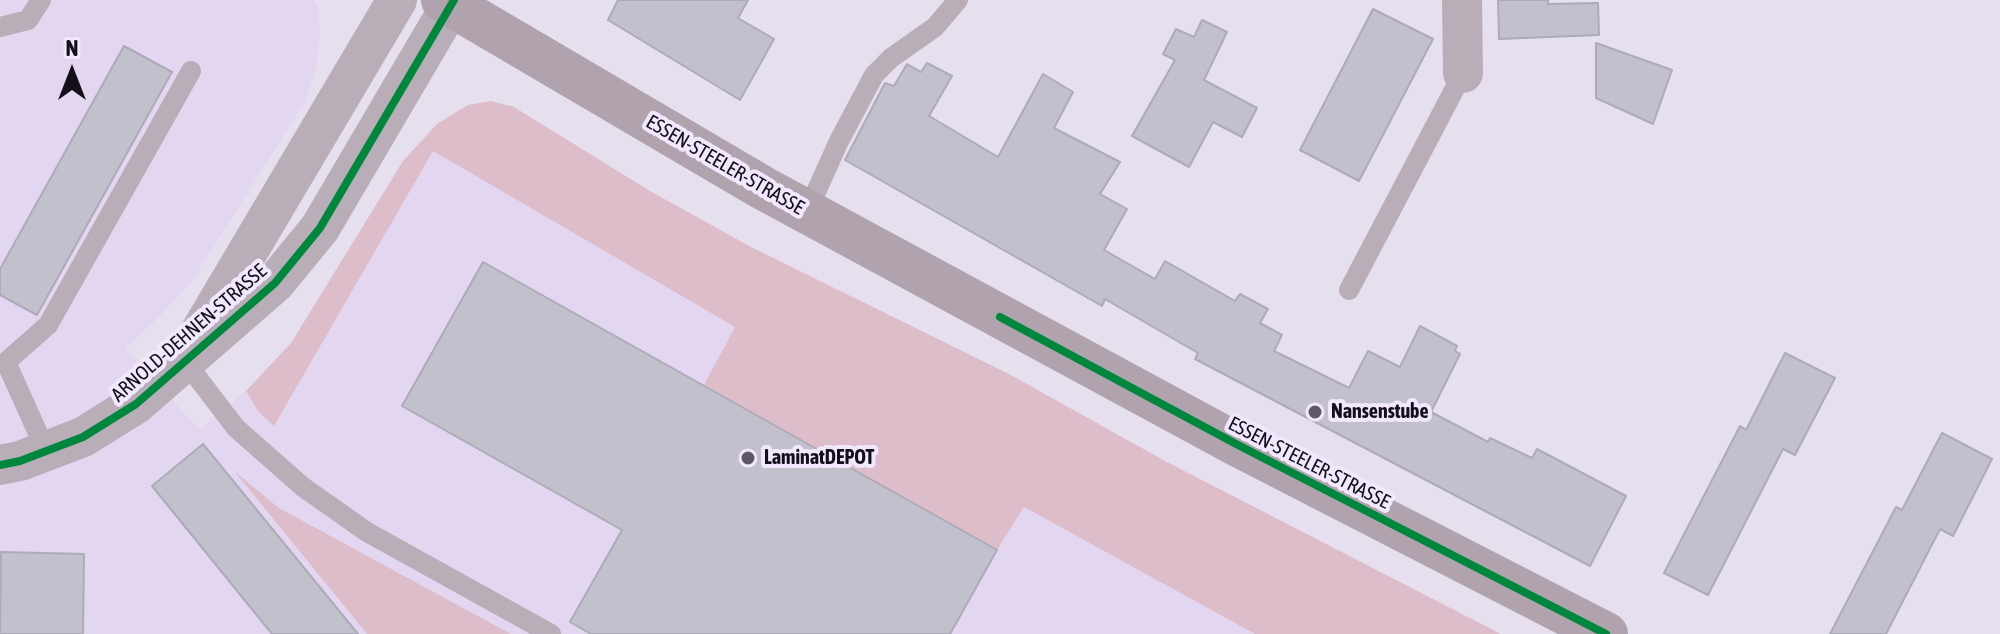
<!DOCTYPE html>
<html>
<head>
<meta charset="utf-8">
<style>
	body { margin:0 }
	#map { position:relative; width:2000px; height:634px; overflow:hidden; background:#e6dfee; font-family:"Asap Condensed",sans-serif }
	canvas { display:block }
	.north { position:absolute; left:32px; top:32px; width:80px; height:80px; -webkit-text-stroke:6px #f2e8fe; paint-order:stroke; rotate:0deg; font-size:22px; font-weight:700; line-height:32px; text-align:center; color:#141019 }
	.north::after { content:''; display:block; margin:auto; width:28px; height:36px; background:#141019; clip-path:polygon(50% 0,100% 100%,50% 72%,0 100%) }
</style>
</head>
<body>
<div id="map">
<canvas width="2000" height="634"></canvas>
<div class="north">N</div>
</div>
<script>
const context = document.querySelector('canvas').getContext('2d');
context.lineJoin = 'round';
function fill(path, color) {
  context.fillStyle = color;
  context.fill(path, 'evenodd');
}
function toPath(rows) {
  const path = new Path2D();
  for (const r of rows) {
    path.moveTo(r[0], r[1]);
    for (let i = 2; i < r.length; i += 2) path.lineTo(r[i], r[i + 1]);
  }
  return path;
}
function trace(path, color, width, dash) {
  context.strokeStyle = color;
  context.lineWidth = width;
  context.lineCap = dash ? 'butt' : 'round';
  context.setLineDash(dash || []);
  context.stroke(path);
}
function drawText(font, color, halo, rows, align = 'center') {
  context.font = font + ' "Asap Condensed",sans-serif';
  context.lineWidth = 8;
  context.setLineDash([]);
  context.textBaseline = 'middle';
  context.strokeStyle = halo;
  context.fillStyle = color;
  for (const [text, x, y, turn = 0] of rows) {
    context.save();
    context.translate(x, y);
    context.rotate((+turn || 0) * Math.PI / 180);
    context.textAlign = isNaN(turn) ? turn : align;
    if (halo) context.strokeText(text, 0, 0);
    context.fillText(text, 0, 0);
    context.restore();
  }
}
fill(toPath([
	[0,0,314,0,318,6,320,32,316,69,304,103,192,281,159,317,125,349,200,430,246,391,258,411,274,426,433,151,735,327,705,385,997,550,1024,507,1255,634,511,634,279,508,239,476,367,634,0,634]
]), '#e2d6f0');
fill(toPath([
	[491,101,514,107,650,191,751,247,1007,373,1165,461,1501,634,1255,634,1024,507,997,550,704,385,735,327,433,151,274,426,258,411,246,391,291,343,403,161,437,124,468,105],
	[235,472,279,508,511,634,367,634]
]), '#ddbdc9');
const building = toPath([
	[618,0,748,0,738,18,774,39,740,100,608,20,618,0],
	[1498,0,1548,0,1548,4,1598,3,1599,35,1499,39,1498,0],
	[1373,9,1433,39,1359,181,1300,150,1373,9],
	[1202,20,1227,32,1204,80,1257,108,1242,137,1213,122,1189,167,1132,136,1175,60,1163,54,1176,29,1194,37,1202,20],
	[1596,43,1672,70,1653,124,1596,98,1596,43],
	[124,46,172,72,37,315,0,295,0,269,124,46],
	[927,63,952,76,929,116,998,157,1043,74,1073,92,1054,128,1120,162,1100,194,1127,209,1104,250,1155,279,1165,261,1235,301,1240,294,1268,309,1260,323,1282,335,1274,351,1349,388,1368,351,1400,367,1420,326,1457,346,1455,351,1460,354,1431,412,1488,442,1490,438,1532,458,1537,449,1626,496,1590,566,1195,359,1198,353,1105,299,1102,306,845,160,885,83,894,86,907,64,921,72,927,63],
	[483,262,997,550,950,634,591,634,570,622,622,530,402,406,483,262],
	[1785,353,1835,378,1795,455,1783,449,1708,595,1664,573,1740,426,1746,430,1785,353],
	[1942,433,1992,459,1953,536,1940,529,1886,634,1830,634,1896,507,1902,510,1942,433],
	[203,444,358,634,272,634,152,486,203,444],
	[1,552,84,554,83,634,0,634,1,552]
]);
fill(building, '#c2c0cc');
trace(building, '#adabb7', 2);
trace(toPath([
	[0,27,28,20,41,0],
	[807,212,839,141,874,75,891,58,935,27,958,0],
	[1349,290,1463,73],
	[184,360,236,428,303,487,367,532,551,634],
	[46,451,6,362,48,325,191,71]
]), '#b9adb7', 20);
trace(toPath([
	[1462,0,1463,73],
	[199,334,397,0],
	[0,465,20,461,83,437,136,404,275,283,320,228,454,0]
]), '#b9adb7', 40);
trace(toPath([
	[443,0,763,188,1238,445,1606,634]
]), '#b1a3ae', 44);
trace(toPath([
	[1000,317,1238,445,1606,634],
	[0,465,20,461,83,437,136,404,275,283,320,228,454,0]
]), '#00873e', 8);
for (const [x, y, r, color] of [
	[1315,412,8,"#5e5864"],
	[748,458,8,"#5e5864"]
]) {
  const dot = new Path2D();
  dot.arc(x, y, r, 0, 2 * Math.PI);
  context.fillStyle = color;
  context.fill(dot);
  trace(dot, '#f2e8fe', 3);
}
drawText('20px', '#141019', '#f2e8fe', [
	["ESSEN-STEELER-STRASSE",725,165,30],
	["ARNOLD-DEHNEN-STRASSE",189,333,-41],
	["ESSEN-STEELER-STRASSE",1309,463,27]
]);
drawText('bold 20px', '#141019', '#f2e8fe', [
	["Nansenstube",1331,412],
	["LaminatDEPOT",764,458]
], 'left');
</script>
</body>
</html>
